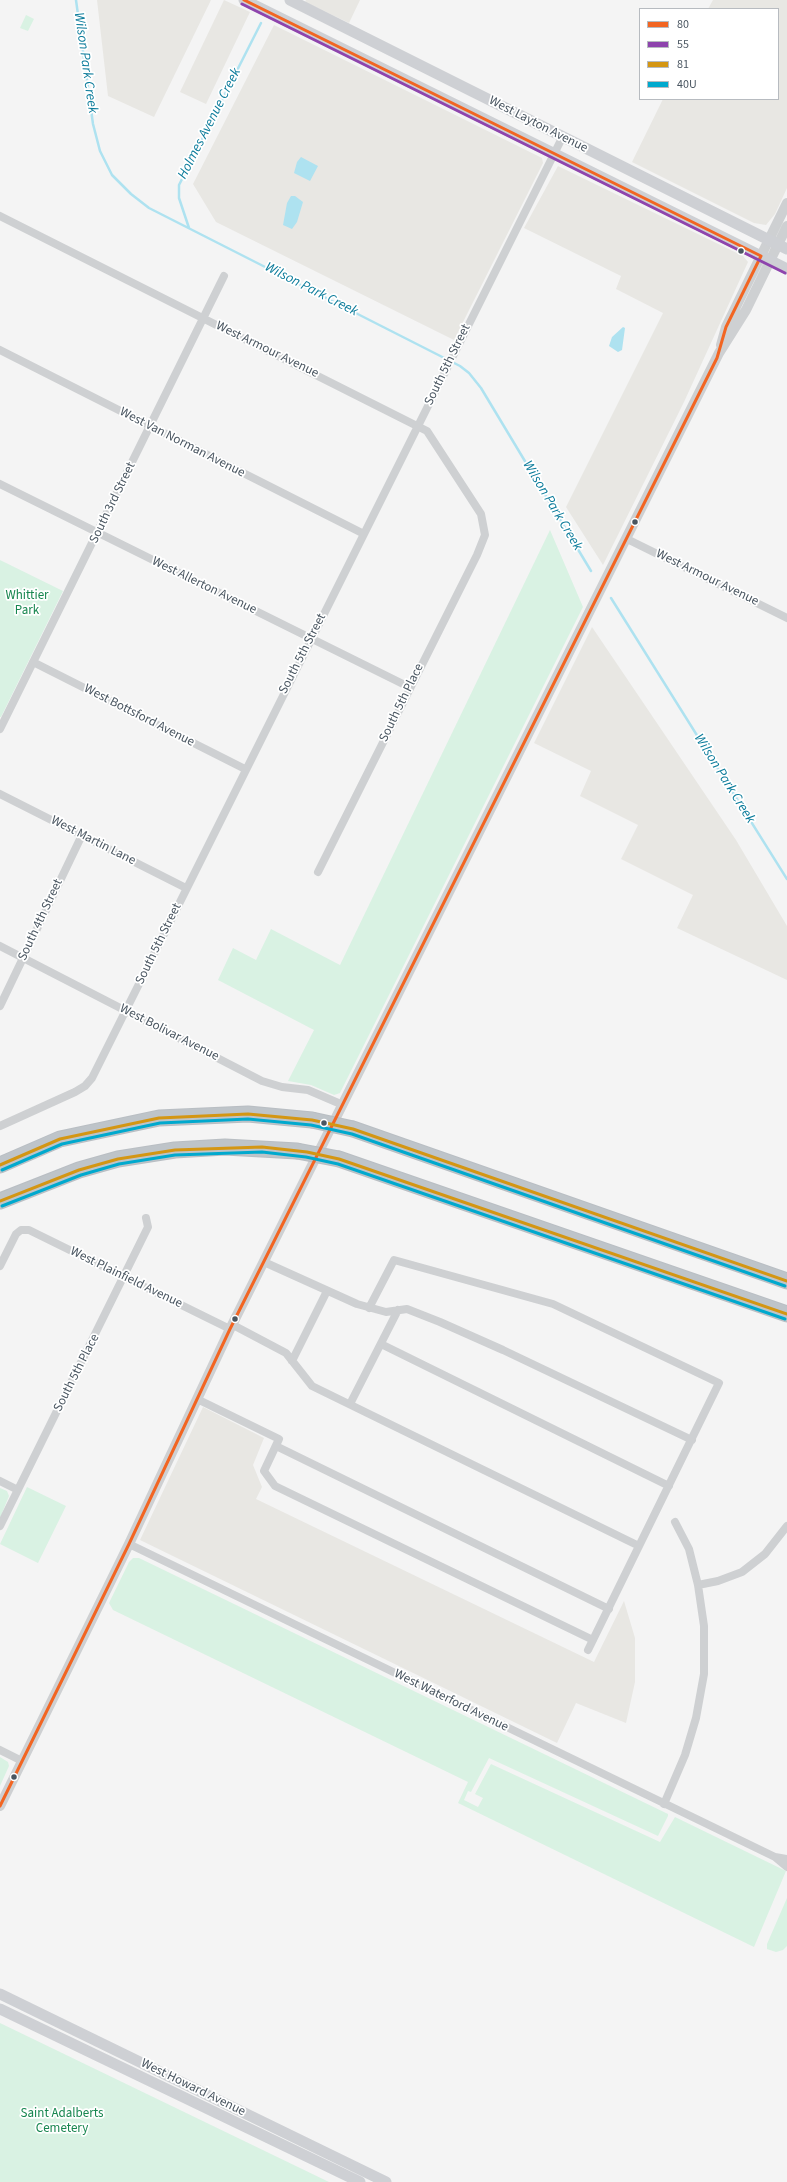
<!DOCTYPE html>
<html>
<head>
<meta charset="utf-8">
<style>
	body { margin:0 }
	#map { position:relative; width:787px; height:2182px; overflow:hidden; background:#f4f4f4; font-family:"Source Sans 3",sans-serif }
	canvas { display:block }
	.legend { position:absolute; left:639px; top:8px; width:140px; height:92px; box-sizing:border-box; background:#fff; border:1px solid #b7bbc0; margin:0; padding:5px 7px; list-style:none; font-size:12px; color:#4a5661 }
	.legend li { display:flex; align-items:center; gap:8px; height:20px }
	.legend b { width:20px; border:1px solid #b7bbc0 }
</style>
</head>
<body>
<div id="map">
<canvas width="787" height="2182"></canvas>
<ul class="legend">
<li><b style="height:5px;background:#f26522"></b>80</li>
<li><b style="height:5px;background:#8e44ad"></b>55</li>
<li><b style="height:5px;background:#d49613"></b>81</li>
<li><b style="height:5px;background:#00a9ce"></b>40U</li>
</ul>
</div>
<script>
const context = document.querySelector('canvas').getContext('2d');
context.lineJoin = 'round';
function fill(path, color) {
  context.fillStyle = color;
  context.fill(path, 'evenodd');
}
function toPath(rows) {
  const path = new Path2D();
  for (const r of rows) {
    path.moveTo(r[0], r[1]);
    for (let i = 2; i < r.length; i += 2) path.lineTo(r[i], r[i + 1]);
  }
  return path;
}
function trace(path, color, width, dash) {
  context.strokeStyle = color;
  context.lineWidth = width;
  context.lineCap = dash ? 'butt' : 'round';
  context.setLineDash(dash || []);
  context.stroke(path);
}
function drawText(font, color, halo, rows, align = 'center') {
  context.font = font + ' "Source Sans 3",sans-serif';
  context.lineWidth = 3.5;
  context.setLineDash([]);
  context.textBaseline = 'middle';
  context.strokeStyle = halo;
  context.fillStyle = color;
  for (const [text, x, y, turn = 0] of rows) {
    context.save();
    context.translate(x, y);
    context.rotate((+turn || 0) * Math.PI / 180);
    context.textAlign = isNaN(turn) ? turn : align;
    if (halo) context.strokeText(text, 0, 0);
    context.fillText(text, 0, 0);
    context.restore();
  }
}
fill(toPath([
	[97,0,211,0,154,117,108,96],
	[224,0,250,12,206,104,180,92],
	[306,0,360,0,349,23,305,2],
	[713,0,787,0,787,188,775,214,766,225,754,223,632,162,663,99,778,99,778,9,708,9],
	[274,25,542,158,543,163,454,340,216,222,193,184],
	[558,166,743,256,748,262,684,402,603,565,566,507,663,313,616,289,621,276,524,228],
	[592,627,736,840,787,926,787,980,677,928,693,895,621,859,638,825,580,796,591,771,534,743],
	[203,1407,264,1438,253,1465,262,1487,256,1499,594,1662,624,1601,635,1638,635,1682,626,1723,576,1703,557,1743,140,1540]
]), '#e8e7e3');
fill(toPath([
	[26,15,34,19,28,31,20,28],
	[550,530,583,607,340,1093,334,1095,311,1085,288,1081,314,1030,218,980,233,948,256,960,271,929,340,965],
	[0,560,63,591,1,717,0,717],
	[27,1487,66,1506,38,1563,0,1544],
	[0,1488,7,1491,9,1496,0,1518],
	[133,1558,139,1558,668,1814,668,1816,658,1836,489,1758,471,1792,468,1791,464,1800,478,1807,483,1798,475,1794,491,1764,660,1842,675,1817,786,1871,754,1947,458,1803,468,1782,113,1610,109,1603,129,1562],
	[0,1757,8,1762,9,1766,0,1786],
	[787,1898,787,1946,783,1950,776,1952,767,1949,767,1944],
	[0,2023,329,2182,0,2182]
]), '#d9f2e3');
fill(toPath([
	[301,157,318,166,310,181,294,173,297,162],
	[291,196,295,196,303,202,297,222,292,229,283,225,287,203],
	[623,327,625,328,622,350,618,352,609,346,612,337]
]), '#aee2f0');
trace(toPath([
	[76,0,93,124,100,151,112,175,131,194,149,208,460,366,469,373,481,388,591,571],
	[189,228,179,198,179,185,261,23],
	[611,598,787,879]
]), '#aee2f0', 2.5);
const motorway = toPath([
	[353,1129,787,1281],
	[339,1159,787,1314],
	[0,1165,60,1139,159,1118,248,1114,312,1120],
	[0,1201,79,1170,118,1159,175,1150,225,1147,297,1151]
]);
trace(motorway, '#b9bec3', 17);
trace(toPath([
	[0,216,427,431,481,514,485,535,477,555,318,872],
	[0,350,364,534],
	[0,484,409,687],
	[627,539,787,618],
	[33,662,245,769],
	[0,729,224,276],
	[0,794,186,888],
	[0,946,262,1081,282,1087,308,1090,343,1105],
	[0,1006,82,835],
	[0,1126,75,1092,85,1086,92,1078,562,138],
	[264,1262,357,1304,386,1312,407,1309,440,1322,503,1350,692,1440],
	[0,1266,16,1234,21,1230,29,1230,230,1329],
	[369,1308,394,1260,553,1304,719,1383,588,1650],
	[233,1325,286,1353,312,1386,639,1546],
	[381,1344,669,1486],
	[292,1361,327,1291],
	[197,1399,279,1439,264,1471,275,1486,593,1640],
	[350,1404,398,1310],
	[276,1446,609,1609],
	[0,1481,18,1490],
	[0,1526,148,1227,146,1218],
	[129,1544,775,1857,787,1859],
	[698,1585,718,1581,742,1572,765,1554,787,1526],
	[0,1750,22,1761],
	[664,1804,685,1755,696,1718,704,1674,704,1626,698,1585,689,1549,675,1522],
	[775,1857,787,1867]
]), '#ced0d2', 8);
trace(toPath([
	[721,345,726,327,787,203],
	[0,1806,129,1544,230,1329,697,397,719,353,746,310,787,226]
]), '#ced0d2', 10);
trace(toPath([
	[244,0,787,269],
	[290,0,787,249],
	[0,1994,386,2182],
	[0,2009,360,2182]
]), '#ced0d4', 11);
trace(motorway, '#bec4c9', 15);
const motorwayBridge = toPath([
	[312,1120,353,1129],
	[297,1151,339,1159]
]);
trace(motorwayBridge, '#b9bec3', 17, []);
trace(motorwayBridge, '#bec4c9', 15);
trace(toPath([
	[0,1806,129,1544,230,1329,717,358,726,327,761,256,244,0]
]), '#f26522', 3);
trace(toPath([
	[242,4,785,273]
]), '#8e44ad', 3);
trace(toPath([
	[0,1165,60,1139,159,1118,248,1114,312,1120,353,1129,787,1281],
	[0,1201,79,1170,118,1159,175,1150,262,1147,307,1152,339,1159,787,1314]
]), '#d49613', 3);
trace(toPath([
	[2,1170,62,1144,160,1123,248,1119,311,1125,352,1134,785,1286],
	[2,1206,81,1175,119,1164,175,1155,262,1152,306,1157,338,1164,785,1319]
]), '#00a9ce', 3);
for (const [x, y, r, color] of [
	[741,251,3.5,"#4a5661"],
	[635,522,3.5,"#4a5661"],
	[324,1123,3.5,"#4a5661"],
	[235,1319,3.5,"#4a5661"],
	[14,1777,3.5,"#4a5661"]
]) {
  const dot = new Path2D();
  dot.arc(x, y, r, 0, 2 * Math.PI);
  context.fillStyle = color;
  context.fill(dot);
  trace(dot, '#fff', 1.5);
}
drawText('13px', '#4a5661', '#fff', [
	["West Layton Avenue",538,125,27],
	["West Armour Avenue",267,350,26],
	["South 5th Street",448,365,-64],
	["West Van Norman Avenue",182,443,27],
	["South 3rd Street",113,503,-64],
	["West Armour Avenue",707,578,26],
	["West Allerton Avenue",204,586,26],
	["South 5th Street",303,654,-63],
	["South 5th Place",402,703,-64],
	["West Bottsford Avenue",139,716,27],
	["West Martin Lane",93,841,27],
	["South 4th Street",41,920,-65],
	["South 5th Street",159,944,-64],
	["West Bolivar Avenue",169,1033,27],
	["West Plainfield Avenue",126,1278,26],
	["South 5th Place",77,1373,-63],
	["West Waterford Avenue",451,1701,26],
	["West Howard Avenue",193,2088,26]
]);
drawText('13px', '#17864f', '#fff', [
	["Whittier",27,596],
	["Park",27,611],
	["Saint Adalberts",62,2114],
	["Cemetery",62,2129]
]);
drawText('italic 14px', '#0c7c9b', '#fff', [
	["Wilson Park Creek",85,63,82],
	["Holmes Avenue Creek",210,124,-63],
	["Wilson Park Creek",311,290,27],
	["Wilson Park Creek",552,506,59],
	["Wilson Park Creek",724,779,58]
]);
</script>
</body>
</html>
